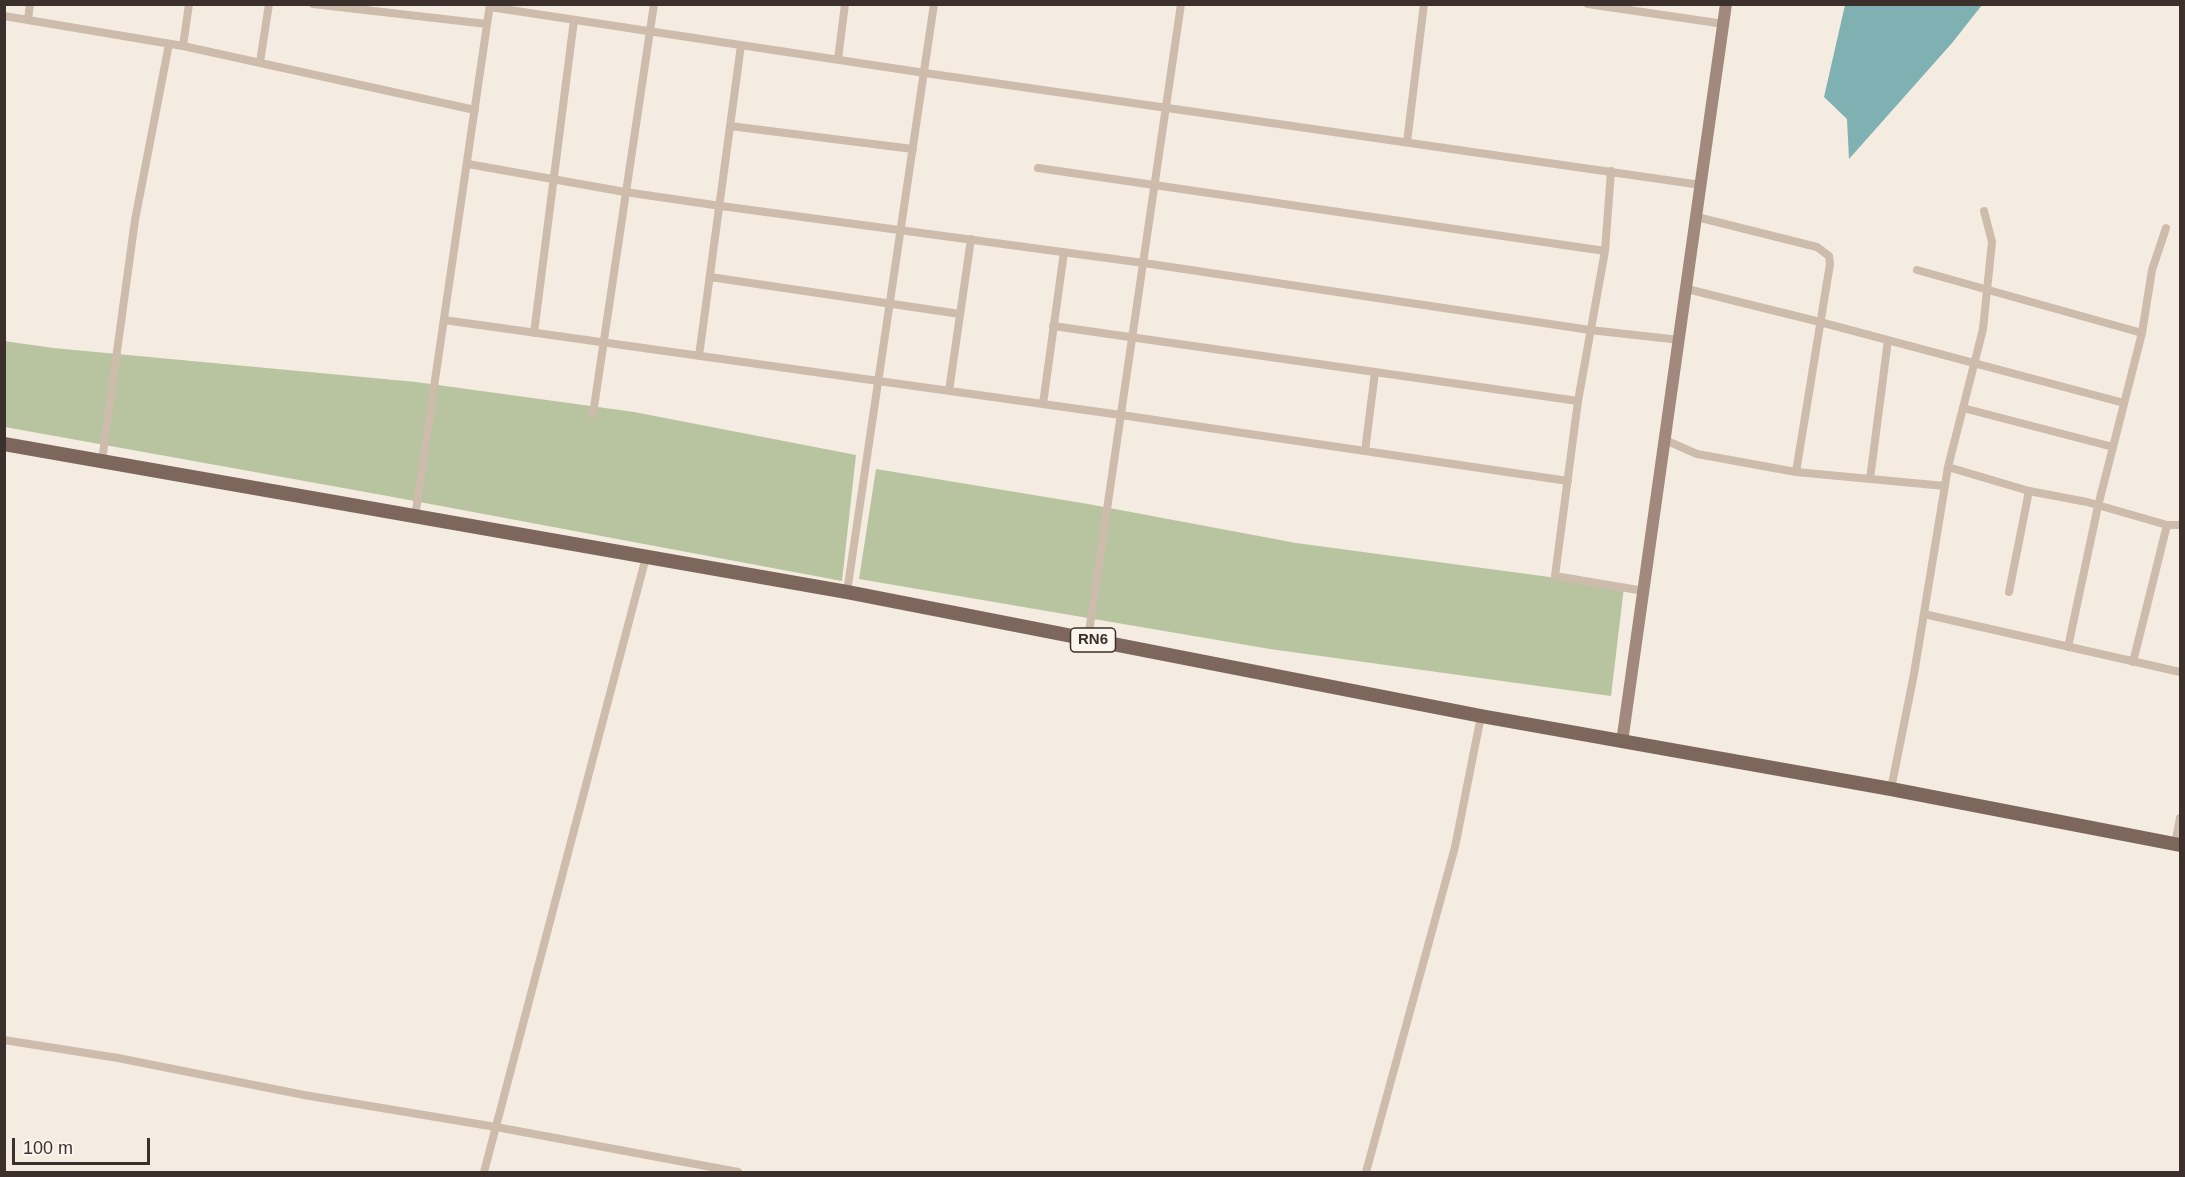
<!DOCTYPE html>
<html>
<head>
<meta charset="utf-8">
<style>
	body { margin:0 }
	#map { position:relative; width:2185px; height:1177px; overflow:hidden; background:#f4ebe1; font-family:Helvetica,sans-serif }
	canvas { display:block }
	.frame { position:absolute; inset:0; border:6px solid #3b302b; pointer-events:none }
	.scale { position:absolute; left:12px; top:1138px; width:138px; height:27px; box-sizing:border-box; border:3px solid #3b302b; border-top:0; padding-left:8px; font-size:18px; line-height:21px; white-space:nowrap; color:#3b302b; -webkit-text-stroke:4px #fbf5ee; paint-order:stroke }
</style>
</head>
<body>
<div id="map">
<canvas width="2185" height="1177"></canvas>
<div class="frame"></div>
<div class="scale">100 m</div>
</div>
<script>
const context = document.querySelector('canvas').getContext('2d');
context.lineJoin = 'round';
function fill(path, color) {
  context.fillStyle = color;
  context.fill(path, 'evenodd');
}
function toPath(rows) {
  const path = new Path2D();
  for (const r of rows) {
    path.moveTo(r[0], r[1]);
    for (let i = 2; i < r.length; i += 2) path.lineTo(r[i], r[i + 1]);
  }
  return path;
}
function trace(path, color, width, dash) {
  context.strokeStyle = color;
  context.lineWidth = width;
  context.lineCap = dash ? 'butt' : 'round';
  context.setLineDash(dash || []);
  context.stroke(path);
}
function drawText(font, color, halo, rows, align = 'center') {
  context.font = font + ' Helvetica,sans-serif';
  context.lineWidth = 4.5;
  context.setLineDash([]);
  context.textBaseline = 'middle';
  context.strokeStyle = halo;
  context.fillStyle = color;
  for (const [text, x, y, turn = 0] of rows) {
    context.save();
    context.translate(x, y);
    context.rotate((+turn || 0) * Math.PI / 180);
    context.textAlign = isNaN(turn) ? turn : align;
    if (halo) context.strokeText(text, 0, 0);
    context.fillText(text, 0, 0);
    context.restore();
  }
}
fill(toPath([
	[4,341,53,348,416,382,634,412,856,455,842,581,382,495,5,427],
	[876,469,1088,504,1296,543,1624,587,1611,696,1270,649,859,579]
]), '#b8c4a0');
fill(toPath([
	[1845,5,1982,5,1952,43,1849,159,1847,119,1824,97]
]), '#7fb0b2');
trace(toPath([
	[313,4,487,24],
	[1588,4,1724,24],
	[490,7,925,73,1701,185],
	[4,16,183,46,475,110],
	[28,20,30,4],
	[183,46,189,4],
	[838,59,845,4],
	[260,62,269,4],
	[730,126,913,149],
	[1407,142,1424,4],
	[468,164,625,192,721,206,1144,263,1590,330,1680,340],
	[1038,168,1605,251],
	[1611,171,1605,251,1578,401,1555,576,1644,591],
	[1697,217,1817,247,1829,256,1830,264,1796,472],
	[1917,270,2142,333],
	[710,277,960,314],
	[1687,289,1820,322,2124,403],
	[444,320,1121,415,1568,481],
	[1053,326,1578,401],
	[534,333,574,20],
	[699,356,741,45],
	[949,391,971,239],
	[1043,404,1064,252],
	[1963,408,2113,447],
	[593,414,654,4],
	[1665,440,1697,454,1796,472,1945,486],
	[1365,451,1375,372],
	[102,461,135,220,169,44],
	[1948,467,2029,491,2087,502,2167,525,2180,525],
	[1870,479,1888,340],
	[415,517,490,4],
	[847,592,934,4],
	[2009,592,2029,491],
	[1924,614,2180,672],
	[1088,639,1181,4],
	[2068,647,2098,506,2142,333,2152,270,2166,228],
	[2133,662,2167,525],
	[1891,789,1914,674,1948,467,1983,329,1992,242,1984,211],
	[2175,844,2180,818],
	[4,1040,118,1058,304,1095,496,1127,738,1172],
	[484,1172,646,557],
	[1366,1172,1455,847,1481,716]
]), '#cdbbac', 8);
trace(toPath([
	[1622,742,1726,4]
]), '#a18a7d', 12);
trace(toPath([
	[4,444,847,592,1481,716,1891,789,2180,845]
]), '#7d675c', 14);
for (const [x, y, w] of [
	[1093,640,45]
]) {
  const box = new Path2D();
  box.roundRect(x - w / 2, y - 12, w, 24, 4.5);
  context.fillStyle = '#fbf5ee';
  context.fill(box);
  trace(box, '#3b302b', 1.5);
}
drawText('bold 15px', '#3b302b', null, [
	["RN6",1093,640]
]);
</script>
</body>
</html>
